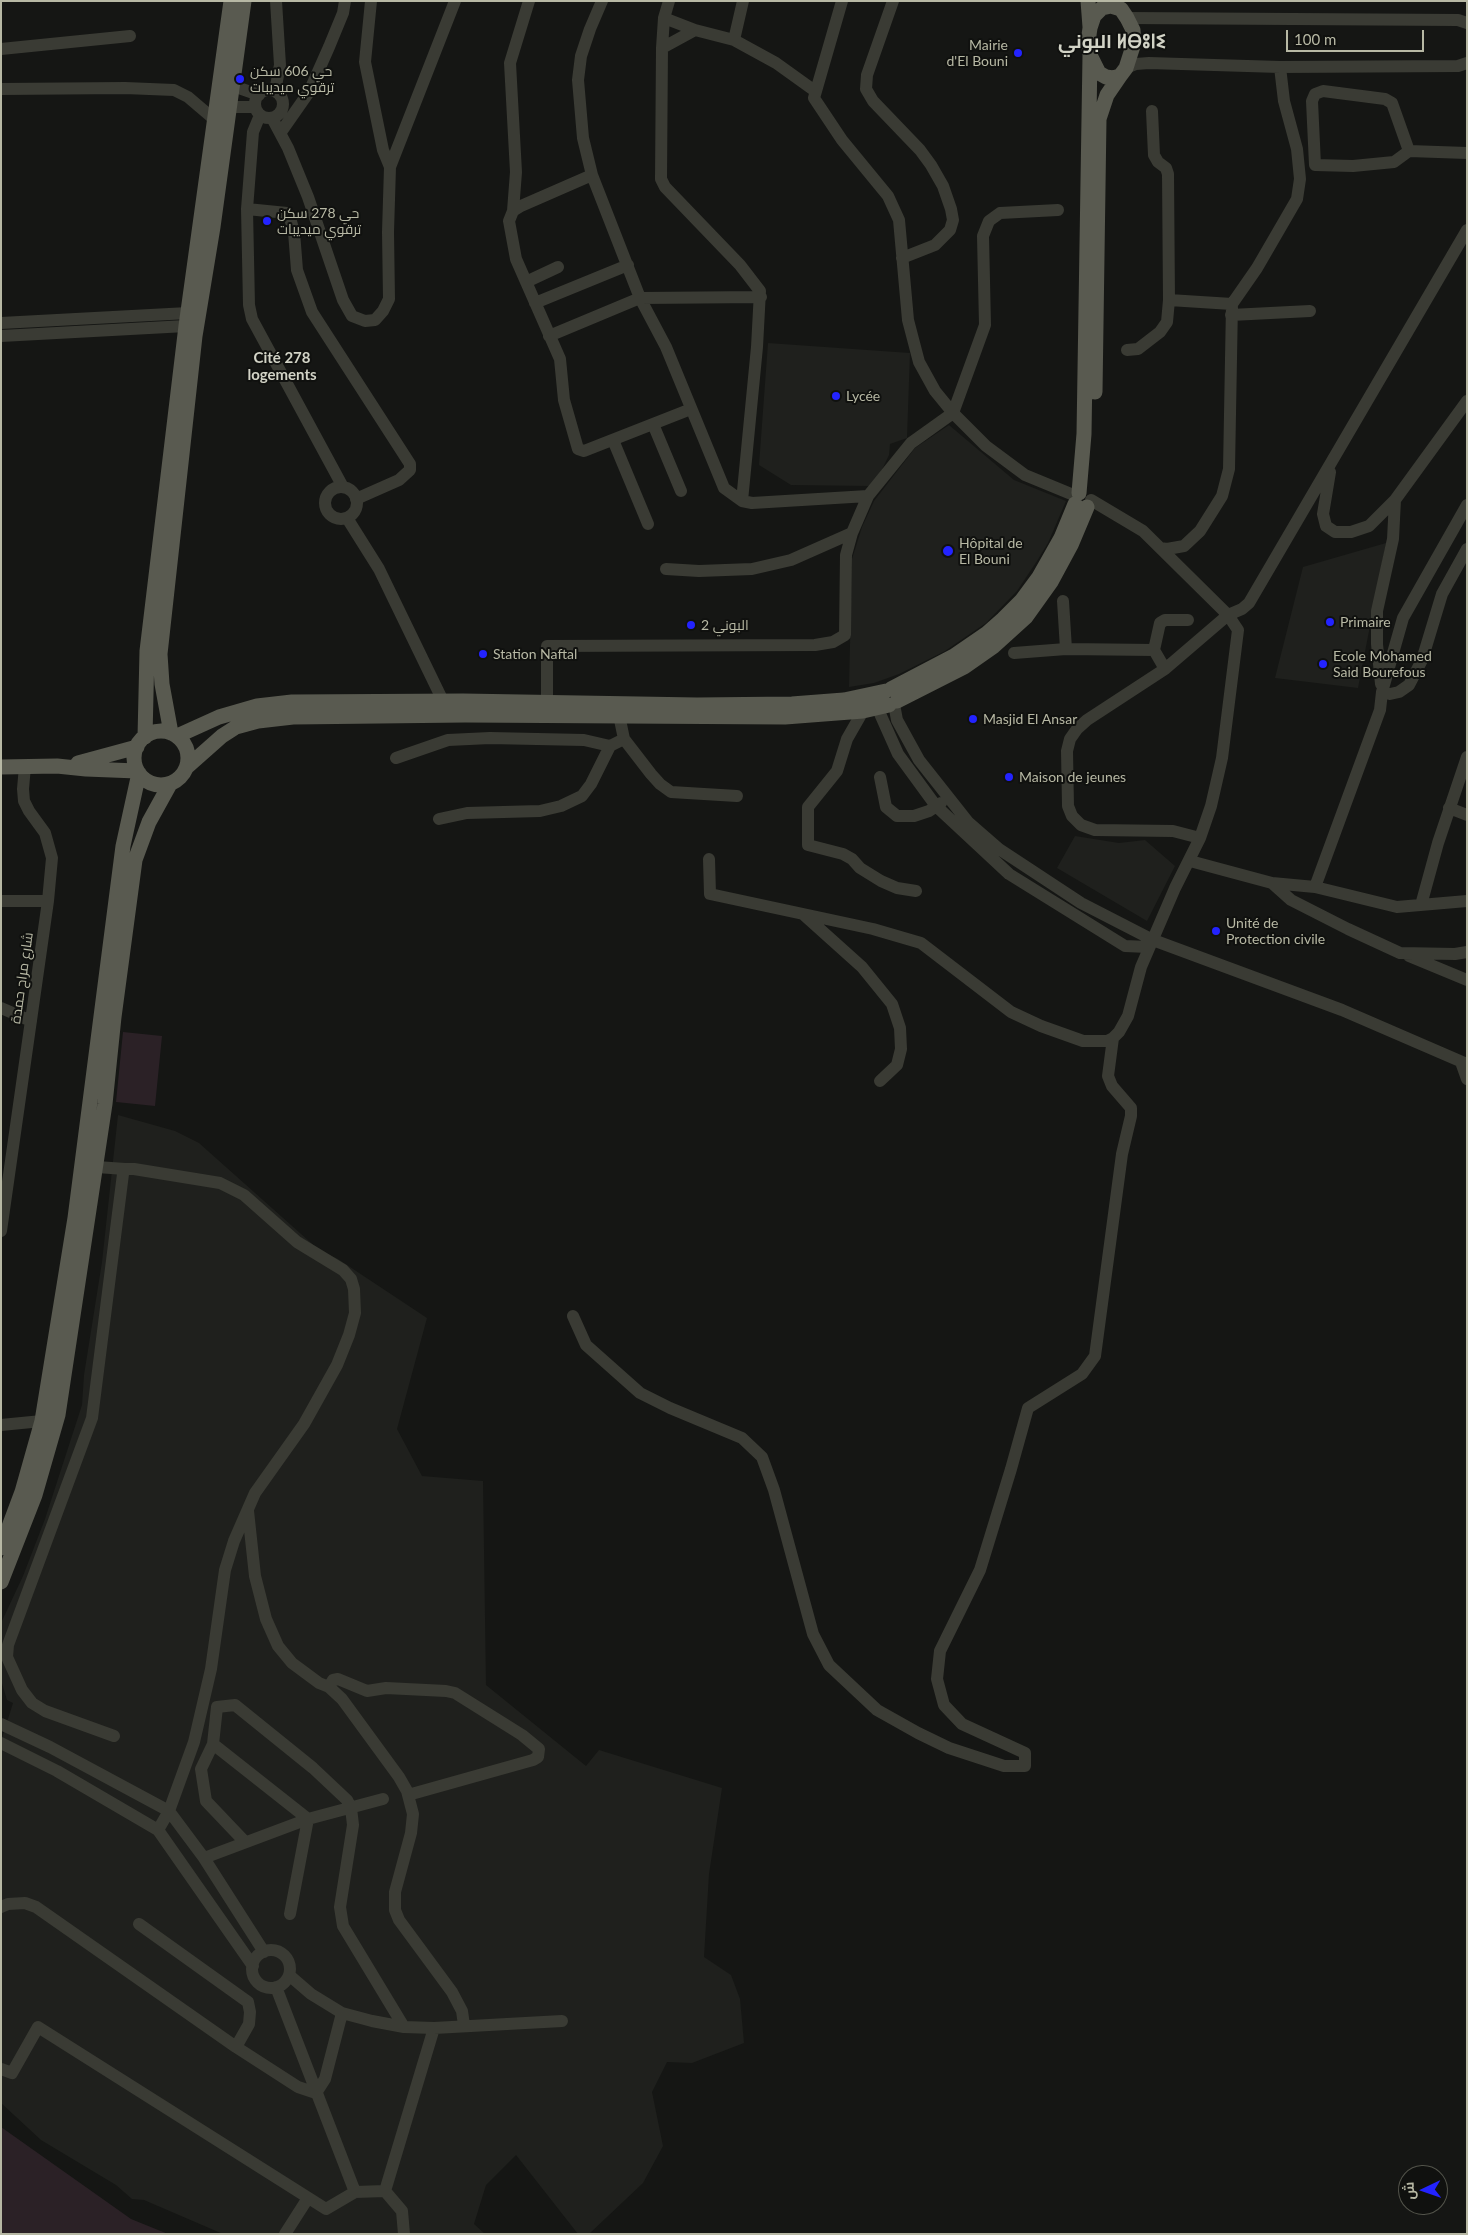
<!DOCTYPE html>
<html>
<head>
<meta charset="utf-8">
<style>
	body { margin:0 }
	#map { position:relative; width:1468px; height:2235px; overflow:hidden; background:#151614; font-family:Lato,Cairo,sans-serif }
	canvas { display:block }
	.frame { position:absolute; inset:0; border:2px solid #b7b8a4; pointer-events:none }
	.north { position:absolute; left:1398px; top:2165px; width:50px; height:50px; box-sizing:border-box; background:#10110f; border:1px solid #53544b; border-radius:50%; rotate:267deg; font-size:14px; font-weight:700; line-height:20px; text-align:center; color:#b7b8a4 }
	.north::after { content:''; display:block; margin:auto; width:18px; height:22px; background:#2323ff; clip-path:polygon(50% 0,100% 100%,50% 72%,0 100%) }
	.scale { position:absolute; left:1286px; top:30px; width:138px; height:22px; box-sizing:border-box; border:2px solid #b7b8a4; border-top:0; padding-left:6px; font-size:15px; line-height:18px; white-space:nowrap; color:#b7b8a4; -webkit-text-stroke:4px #10110f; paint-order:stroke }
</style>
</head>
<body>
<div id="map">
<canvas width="1468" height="2235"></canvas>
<div class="frame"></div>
<div class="north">ش</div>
<div class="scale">100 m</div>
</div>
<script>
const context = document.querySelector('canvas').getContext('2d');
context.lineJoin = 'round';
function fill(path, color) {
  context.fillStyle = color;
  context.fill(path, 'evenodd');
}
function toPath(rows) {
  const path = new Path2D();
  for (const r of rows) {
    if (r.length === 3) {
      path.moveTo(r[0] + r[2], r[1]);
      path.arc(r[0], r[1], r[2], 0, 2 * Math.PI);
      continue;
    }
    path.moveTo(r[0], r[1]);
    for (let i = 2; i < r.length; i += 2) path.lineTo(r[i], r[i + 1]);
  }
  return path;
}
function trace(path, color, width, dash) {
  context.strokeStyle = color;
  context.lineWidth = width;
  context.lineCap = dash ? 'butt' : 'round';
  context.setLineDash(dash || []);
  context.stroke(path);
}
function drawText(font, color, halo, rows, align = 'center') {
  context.font = font + ' Lato,Cairo,"Noto Sans Tifinagh",sans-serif';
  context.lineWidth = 4;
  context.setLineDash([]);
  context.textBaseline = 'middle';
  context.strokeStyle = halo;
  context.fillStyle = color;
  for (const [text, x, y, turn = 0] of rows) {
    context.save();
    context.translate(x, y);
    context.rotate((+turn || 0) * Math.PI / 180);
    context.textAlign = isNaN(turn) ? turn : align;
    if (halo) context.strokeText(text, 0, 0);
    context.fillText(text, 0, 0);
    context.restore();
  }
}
fill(toPath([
	[768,343,910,353,907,438,890,444,889,455,879,476,869,486,791,485,759,465],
	[949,425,1014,480,1066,501,1048,543,1037,561,1017,591,986,623,945,651,899,674,874,683,849,687,852,559,862,527,874,501,915,448],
	[1386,543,1358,688,1275,678,1303,567],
	[1075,836,1119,843,1145,840,1175,866,1147,921,1057,868],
	[118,1115,175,1131,199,1143,319,1250,338,1259,427,1318,397,1429,422,1476,483,1481,486,1685,586,1766,599,1750,722,1788,709,1874,704,1957,731,1975,740,1999,744,2043,692,2063,667,2062,652,2092,663,2146,643,2183,589,2234,578,2234,516,2155,486,2185,474,2224,485,2234,223,2234,144,2200,132,2199,116,2185,41,2140,1,2103,1,1741,13,1703,7,1700,1,1680,1,1623,23,1576,45,1519,82,1405,84,1375,102,1262]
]), '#1f201d');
fill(toPath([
	[123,1032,162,1036,155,1106,116,1102],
	[1,2127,131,2219,168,2234,1,2234]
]), '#2b2126');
trace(toPath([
	[371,1,365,62,383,150,390,167],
	[602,1,590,29,581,56,578,80,583,138,592,175,640,298,666,347,724,488,742,501,752,503,868,496,911,443,953,413,985,325,983,236,989,221,1000,213,1058,210],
	[669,1,664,18,662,48,661,179,665,187,740,265,760,291,757,347,742,501],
	[842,1,814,98,842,140,888,196,899,220,908,320,919,362,935,391,953,413,986,446,1025,475,1076,496],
	[893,1,867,75,866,89,873,101,920,150,931,165,943,186,951,209,953,220,950,230,935,245,902,258],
	[664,18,695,30],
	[1127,18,1458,20,1467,23],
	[734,40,743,1],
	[662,48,695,30,734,40,776,63,815,91],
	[1,49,130,36],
	[1126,68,1136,64,1149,63,1280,67,1458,66,1467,63],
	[233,83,239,88,259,95],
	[1,89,125,88,174,90,188,97,215,120],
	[269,104,14],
	[275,91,280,65,276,1],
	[230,107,255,107],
	[1152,111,1154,155,1158,162,1166,168,1168,174,1169,300,1232,304],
	[260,115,253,132,247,209,249,305,252,319,343,487],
	[272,118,288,148,308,197,343,300,352,316,365,321,375,320,383,311,389,299,388,232,390,167,455,1],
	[281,132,309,92,329,47,343,13,345,1],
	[1409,151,1392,103,1385,99,1323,91,1315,94,1312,101,1315,165,1353,166,1394,162,1409,151,1467,153],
	[592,175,521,206,513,211,509,221,516,259,560,359,564,400,578,449,584,451,691,409],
	[247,209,287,213,290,218,294,232,297,270,312,312,410,464,410,470,399,480,356,499],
	[513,211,516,172,510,63,529,1],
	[526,282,558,267],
	[535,303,628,265],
	[1231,315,1310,311],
	[1,323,188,313],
	[1,336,186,326],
	[549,336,640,298,761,297],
	[1127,350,1138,349,1160,332,1167,322,1169,300],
	[653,424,681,491],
	[613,440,648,524],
	[1330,472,1323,514,1326,526,1335,532,1351,532,1369,526,1395,500],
	[341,503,16],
	[1091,500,1143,531,1228,615,1242,609,1249,603,1467,230],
	[1467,505,1403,618,1382,692,1380,710,1315,887,1397,907,1467,901],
	[347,518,379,569,443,701],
	[1160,548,1167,549,1184,546,1200,531,1222,496,1229,469,1232,304,1257,268,1297,199,1300,179,1297,149,1284,101,1280,67],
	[666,569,699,571,752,569,791,560,852,533],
	[1063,601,1066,649],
	[1154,650,1160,623,1165,620,1188,620],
	[1014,653,1066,649,1154,650,1165,669],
	[1381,684,1377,644,1377,611,1393,539,1395,500,1467,401],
	[1382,692,1390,694,1399,692,1409,685,1422,660,1442,594,1467,549],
	[547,703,547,646,815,645,833,642,845,635,846,555,852,533,868,496],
	[894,704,897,720,919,760,968,822,999,849,1081,903,1153,940,1342,1010,1467,1064],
	[877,707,898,754,936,806,1009,874,1125,946,1148,947],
	[863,711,847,739,837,771,808,807,808,845,843,854,852,859,860,868,881,881,897,888,916,891],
	[619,715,624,739,651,774,660,784,671,792,737,796],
	[396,758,448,740,490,738,584,740,610,746],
	[880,777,886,807,897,816,914,816,929,811,941,803],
	[1449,808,1467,815],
	[439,819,467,813,540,811,561,806,582,796,591,784,610,746,624,739],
	[709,859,710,894,873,929,921,943,1011,1012,1041,1026,1083,1041,1107,1041,1113,1038,1119,1032,1128,1016,1141,967,1175,888,1200,838,1211,806,1222,758,1238,630,1228,615,1165,669,1087,720,1077,729,1070,739,1067,751,1068,806,1072,816,1081,825,1095,830,1173,831,1200,838],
	[1190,861,1272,883,1291,900,1348,929,1400,953,1455,954,1467,952],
	[1272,883,1315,887],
	[1,901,48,901],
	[1421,905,1438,843,1467,757],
	[803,914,862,967,892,1004,900,1028,901,1049,897,1065,880,1081],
	[1409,956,1467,980],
	[1,1008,31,1021],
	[1461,1062,1467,1079],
	[97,1167,125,1169],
	[1,1231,48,901,52,858,45,833,29,811,24,801,23,789,25,766],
	[573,1316,586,1345,640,1393,670,1408,742,1438,762,1457,774,1490,813,1634,829,1665,877,1710,918,1733,949,1748,1004,1766,1025,1766,1025,1753,962,1724,944,1705,937,1679,940,1651,980,1570,1011,1469,1028,1408,1082,1374,1095,1356,1122,1154,1131,1116,1131,1108,1112,1086,1108,1076,1113,1038],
	[1,1425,42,1421],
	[248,1511,255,1576,266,1619,278,1646,292,1663,319,1683,329,1687,342,1699,399,1777,407,1791,413,1814,411,1833,395,1892,395,1910,399,1920,452,1992,462,2011,464,2025],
	[329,1687,333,1680,338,1679,367,1691,386,1688,446,1691,455,1693,522,1735,539,1749,538,1757,533,1760,408,1795],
	[1,1724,50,1747,169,1811,204,1858,264,1952],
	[114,1736,45,1711,32,1703,22,1690,7,1657,8,1645,92,1418,123,1174,125,1169,134,1169,220,1183,244,1195,297,1242,343,1270,351,1279,354,1289,355,1313,349,1335,337,1365,304,1424,255,1493,234,1541,225,1570,211,1669,194,1742,169,1811,158,1830],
	[1,1743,57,1771,158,1830,253,1966],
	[213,1744,308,1819,290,1914],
	[245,1842,206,1801,201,1769,213,1744,217,1707,235,1705,313,1768,347,1800,351,1808,353,1825,340,1907,343,1926,404,2027],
	[204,1858,308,1819,383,1799],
	[1,1907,8,1904,25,1903,36,1907,236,2047,298,2087,316,2093,325,2079,342,2013],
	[139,1924,248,2002,250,2012,249,2024,236,2047],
	[271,1969,19],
	[289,1975,311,1994,342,2013,372,2021,404,2027,434,2028,562,2021],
	[276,1987,355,2192],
	[1,2069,12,2073,38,2027,326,2209,355,2192,385,2191,402,2211,404,2234],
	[385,2191,434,2028],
	[285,2234,308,2198]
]), '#3a3b34', 12);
trace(toPath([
	[1088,1,1090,27],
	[1111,6,1121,9,1127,18,1133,30,1134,43,1126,68,1120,76,1113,78,1106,77,1099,73,1090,55,1088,42,1090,28,1094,16,1102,8,1111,6],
	[1095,392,1099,119,1107,95,1120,76],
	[1079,493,1084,434,1090,55],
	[891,689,954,656,986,634,1003,619,1022,600,1039,577,1061,538,1075,504],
	[897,701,964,667,994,646,1026,617,1051,582,1071,545,1087,507],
	[161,758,27],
	[171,733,162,684,160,654,195,336,213,227,244,1],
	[177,736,219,717,257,706,292,702,463,701,697,705,792,704,844,700,886,691],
	[145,737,147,651,186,326,231,1],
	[78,763,137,747],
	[1,767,57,766,86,769,137,771],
	[187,767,222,736,236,727,258,721,293,717,465,715,785,717,863,711,889,705],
	[1,1548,22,1492,42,1421,75,1218,123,846,139,773],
	[1,1582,35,1495,58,1415,105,1104,114,1017,135,860,149,822,170,784]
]), '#595a50', 15);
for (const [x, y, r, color] of [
	[1018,53,5,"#2323ff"],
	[240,79,5,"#2323ff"],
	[267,221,5,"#2323ff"],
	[836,396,5,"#2323ff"],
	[948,551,6,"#2323ff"],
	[1330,622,5,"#2323ff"],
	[691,625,5,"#2323ff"],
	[483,654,5,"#2323ff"],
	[1323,664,5,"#2323ff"],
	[973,719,5,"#2323ff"],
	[1009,777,5,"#2323ff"],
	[1216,931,5,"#2323ff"]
]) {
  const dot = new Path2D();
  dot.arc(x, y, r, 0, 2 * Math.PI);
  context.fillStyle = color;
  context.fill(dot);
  trace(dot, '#10110f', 2);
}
drawText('14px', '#b7b8a4', '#10110f', [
	["Mairie",1008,45,"right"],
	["d'El Bouni",1008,61,"right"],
	["حي 606 سكن",250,71],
	["ترقوي ميديبات",250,87],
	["حي 278 سكن",277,213],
	["ترقوي ميديبات",277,229],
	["Lycée",846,396],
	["Hôpital de",959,543],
	["El Bouni",959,559],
	["Primaire",1340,622],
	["البوني 2",701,625],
	["Station Naftal",493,654],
	["Ecole Mohamed",1333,656],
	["Said Bourefous",1333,672],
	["Masjid El Ansar",983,719],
	["Maison de jeunes",1019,777],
	["Unité de",1226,923],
	["Protection civile",1226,939]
], 'left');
drawText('14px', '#b7b8a4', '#10110f', [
	["شارع مراح حمدة",22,978,-82]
]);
drawText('bold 15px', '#d2d3c6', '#10110f', [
	["Cité 278",282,358],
	["logements",282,375]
]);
drawText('bold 19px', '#d2d3c6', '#10110f', [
	["البوني ⵍⴱⵓⵏⵉ",1112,42]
]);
</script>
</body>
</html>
